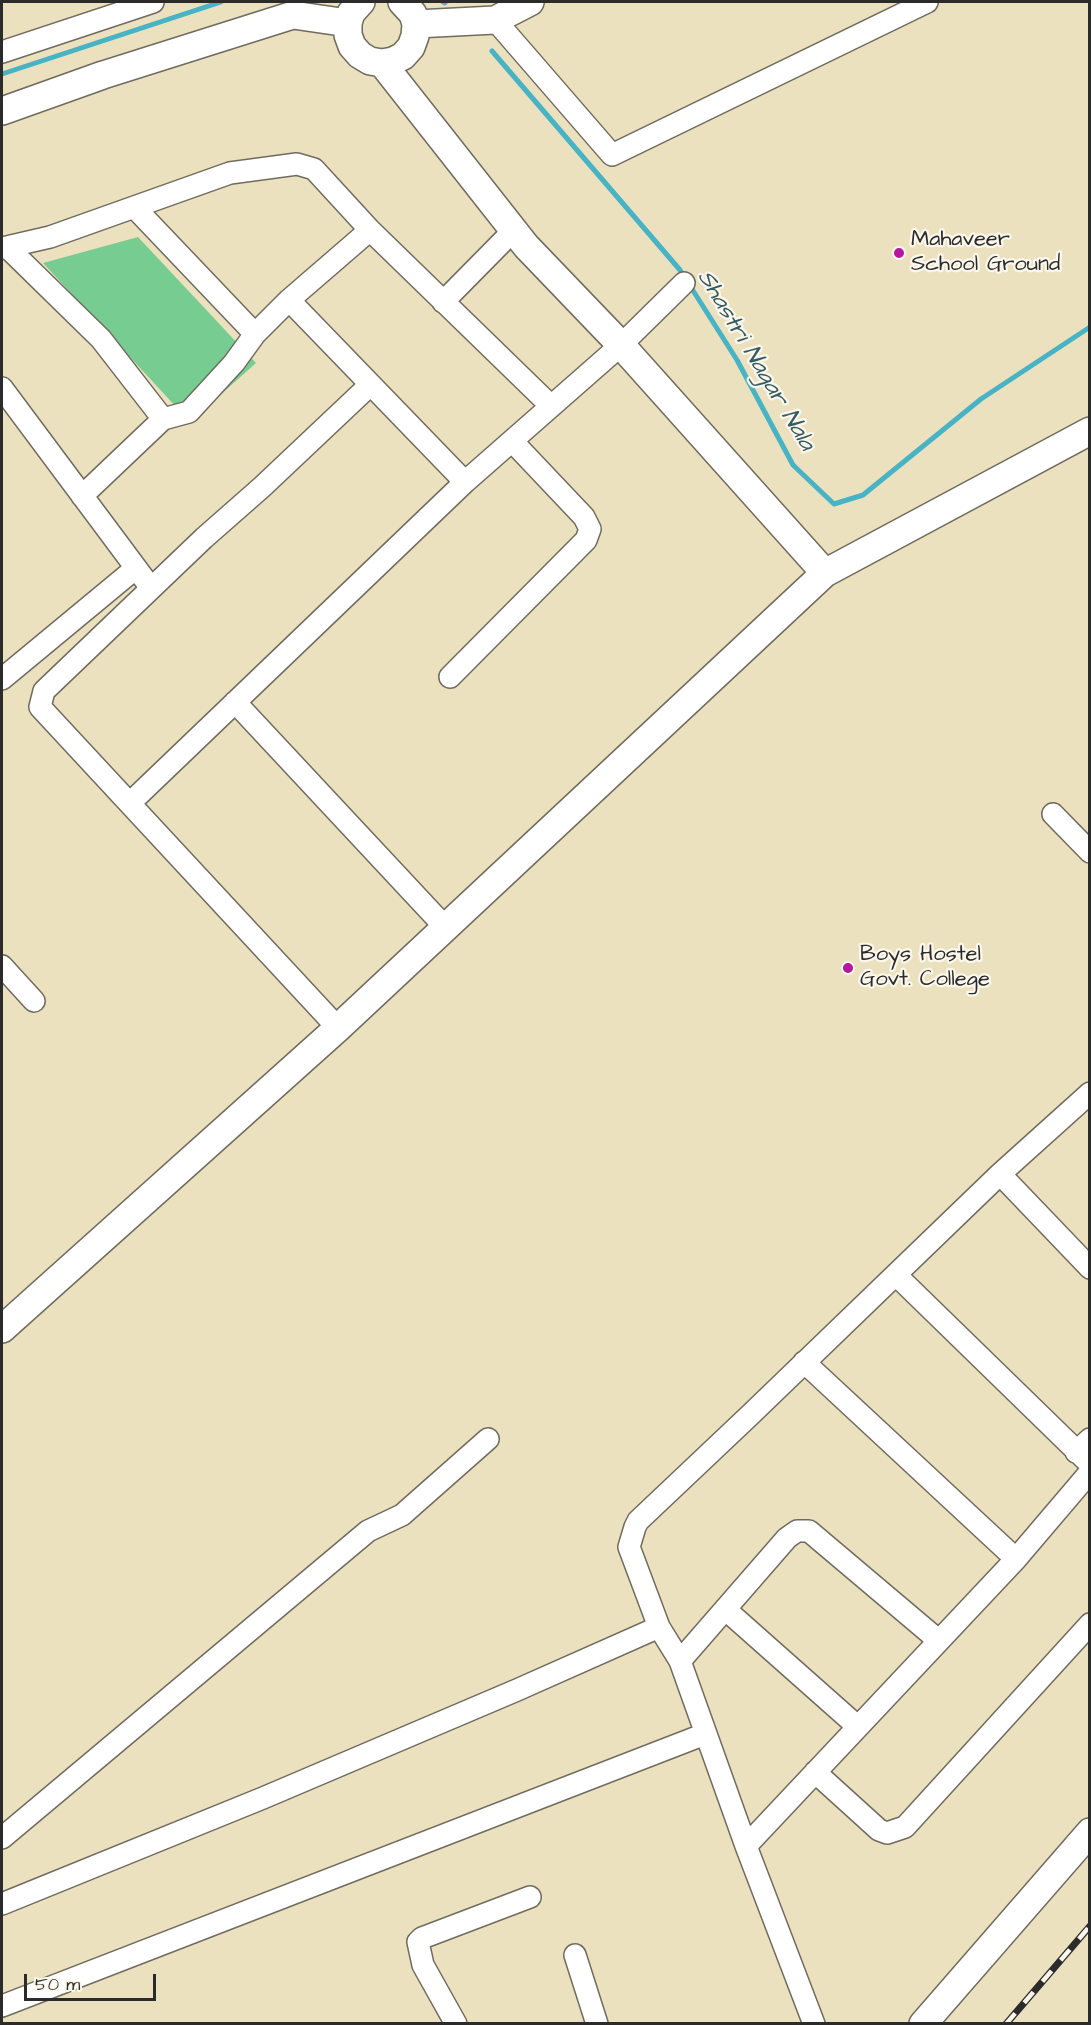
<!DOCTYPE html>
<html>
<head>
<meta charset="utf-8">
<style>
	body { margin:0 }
	#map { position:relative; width:1091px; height:2025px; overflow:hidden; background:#ece1bf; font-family:"Architects Daughter",sans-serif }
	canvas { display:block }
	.frame { position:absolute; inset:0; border:3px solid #2b2b2b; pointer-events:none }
	.scale { position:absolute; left:24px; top:1974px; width:132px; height:27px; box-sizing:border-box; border:3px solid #2b2b2b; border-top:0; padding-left:8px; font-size:18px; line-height:21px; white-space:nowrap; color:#2b2b2b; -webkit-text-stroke:4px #fbf7ec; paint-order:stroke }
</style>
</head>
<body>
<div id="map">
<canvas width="1091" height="2025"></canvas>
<div class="frame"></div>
<div class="scale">50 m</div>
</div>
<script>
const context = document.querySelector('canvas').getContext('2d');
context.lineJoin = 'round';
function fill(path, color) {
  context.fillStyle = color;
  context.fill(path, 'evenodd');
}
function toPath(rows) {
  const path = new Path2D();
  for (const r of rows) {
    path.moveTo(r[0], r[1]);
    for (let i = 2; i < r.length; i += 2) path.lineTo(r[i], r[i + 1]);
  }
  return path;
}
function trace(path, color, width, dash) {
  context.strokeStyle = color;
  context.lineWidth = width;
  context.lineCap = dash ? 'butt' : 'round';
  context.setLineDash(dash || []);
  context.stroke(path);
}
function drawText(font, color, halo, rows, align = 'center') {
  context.font = font + ' "Architects Daughter",sans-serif';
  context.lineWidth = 4.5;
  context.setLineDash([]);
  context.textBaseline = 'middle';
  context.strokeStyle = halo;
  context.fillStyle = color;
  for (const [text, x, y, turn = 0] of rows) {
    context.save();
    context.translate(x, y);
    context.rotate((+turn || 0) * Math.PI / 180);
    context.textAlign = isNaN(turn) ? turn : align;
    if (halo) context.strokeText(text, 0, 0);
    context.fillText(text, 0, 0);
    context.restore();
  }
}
fill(toPath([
	[138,237,256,363,190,422,43,263]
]), '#77cd91');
trace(toPath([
	[443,2,445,3],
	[492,51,680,270,737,360,793,465,834,504,863,495,981,399,1090,327],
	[2,74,221,2]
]), '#47b3c4', 5);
const minor = toPath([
	[495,20,612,155,927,2],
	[2,52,153,2],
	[7,247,101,339,163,419,189,412,234,363,255,334,135,208],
	[2,248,50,237,230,173,297,164,314,169,370,230,551,406],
	[289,300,465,482],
	[443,302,514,230],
	[255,334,289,300,370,230],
	[2,388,151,588],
	[82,496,163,419],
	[450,677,586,540,590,529,584,517,512,441],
	[2,679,136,568],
	[235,702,445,927],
	[130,803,465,482,621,345,684,283],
	[1053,814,1090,852],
	[2,966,34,1001],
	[338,1028,40,707,44,691,204,538,262,487,370,385],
	[1000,1174,1090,1268],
	[896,1275,1090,1464],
	[804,1362,1016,1559],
	[1076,1452,1090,1439],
	[725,1609,857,1726],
	[680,1661,787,1538,797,1531,809,1531,938,1640],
	[815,1772,879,1830,887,1833,905,1827,1090,1624],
	[2,1838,368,1531,402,1515,488,1439],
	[746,1846,1016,1559,1090,1472],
	[2,1904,263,1798,517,1690,659,1627],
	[575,1955,597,2024],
	[2,2006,705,1734],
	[456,2024,423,1965,418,1942,422,1938,530,1897],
	[814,2024,746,1846,680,1661,659,1627,629,1547,635,1527,638,1521,749,1416,1000,1174,1090,1093]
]);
const tertiary = toPath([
	[361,2,351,13,348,23,348,35,352,46,360,55,370,61,382,63,393,61,403,56,411,47,415,36,416,24,413,14,402,2],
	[416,24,495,20,530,2],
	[382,63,526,246,621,345,825,573],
	[2,111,103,75,293,15,348,23],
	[2,1329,338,1028,825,573,1090,431],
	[923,2024,1090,1832]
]);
trace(minor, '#6f6b5f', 24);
trace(tertiary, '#6f6b5f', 30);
trace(minor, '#fff', 21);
trace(tertiary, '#fff', 27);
const rail = toPath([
	[1006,2024,1090,1926]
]);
trace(rail, '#2b2b2b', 7);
trace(rail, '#fbf7ec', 4.5, [14]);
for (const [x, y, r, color] of [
	[899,253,6,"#b5179e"],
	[848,968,6,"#b5179e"]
]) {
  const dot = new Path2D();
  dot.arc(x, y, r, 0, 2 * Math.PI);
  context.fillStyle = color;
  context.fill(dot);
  trace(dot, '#fbf7ec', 2);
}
drawText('22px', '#2b2b2b', '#fbf7ec', [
	["Mahaveer",911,240],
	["School Ground",911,265],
	["Boys Hostel",860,955],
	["Govt. College",860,980]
], 'left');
drawText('italic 24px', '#355b61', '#fbf7ec', [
	["Shastri Nagar Nala",755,361,59]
]);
</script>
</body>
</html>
